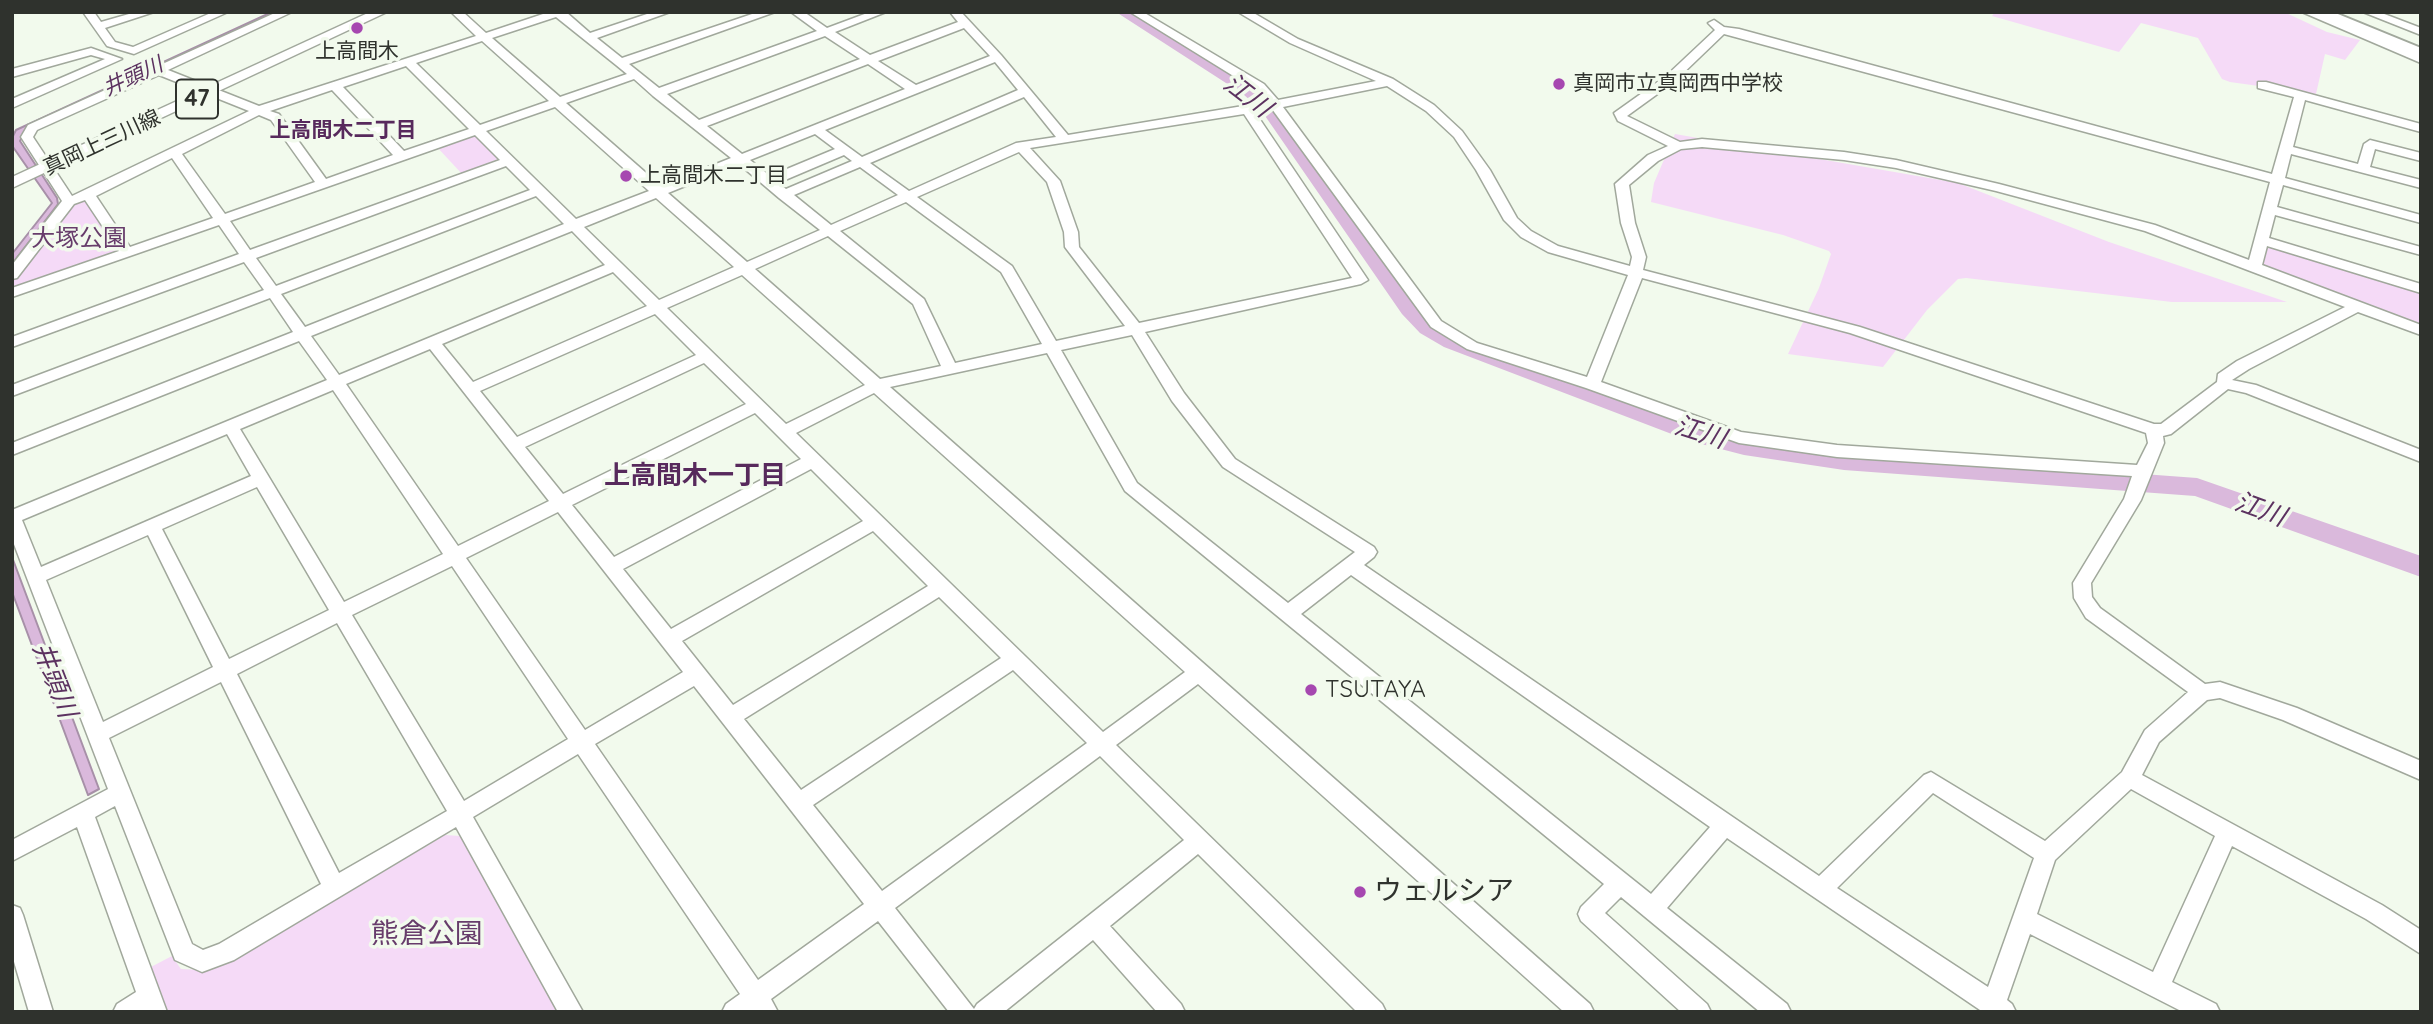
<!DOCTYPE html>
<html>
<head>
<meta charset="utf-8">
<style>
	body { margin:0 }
	#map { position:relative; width:2433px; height:1024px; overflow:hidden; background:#f2faed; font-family:Quicksand,sans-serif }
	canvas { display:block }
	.frame { position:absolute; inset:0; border:14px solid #2f322d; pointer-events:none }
</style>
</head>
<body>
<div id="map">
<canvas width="2433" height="1024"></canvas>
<div class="frame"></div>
</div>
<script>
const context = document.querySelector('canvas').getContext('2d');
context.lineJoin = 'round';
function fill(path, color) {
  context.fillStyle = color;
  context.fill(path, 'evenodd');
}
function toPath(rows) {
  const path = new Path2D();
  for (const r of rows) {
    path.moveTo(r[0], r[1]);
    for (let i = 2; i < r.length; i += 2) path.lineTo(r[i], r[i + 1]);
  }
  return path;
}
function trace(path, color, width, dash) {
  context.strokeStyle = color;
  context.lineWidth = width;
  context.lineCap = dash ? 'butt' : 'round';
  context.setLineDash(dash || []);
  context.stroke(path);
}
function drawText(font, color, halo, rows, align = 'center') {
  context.font = font + ' Quicksand,"Noto Sans JP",sans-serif';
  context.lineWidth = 7;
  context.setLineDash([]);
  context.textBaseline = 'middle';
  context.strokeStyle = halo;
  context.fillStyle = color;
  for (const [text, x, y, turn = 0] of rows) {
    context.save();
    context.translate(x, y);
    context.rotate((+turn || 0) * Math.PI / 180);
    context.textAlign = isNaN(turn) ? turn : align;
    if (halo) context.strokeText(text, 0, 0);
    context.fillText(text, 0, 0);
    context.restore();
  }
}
fill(toPath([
	[1995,12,2284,12,2327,32,2360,40,2345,60,2325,54,2316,94,2230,82,2222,79,2198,38,2141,23,2119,52,1992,16],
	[1675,134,1958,183,2109,242,2287,302,2172,302,1966,278,1958,279,1927,310,1883,367,1788,354,1819,288,1831,254,1829,251,1783,235,1651,202,1654,183],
	[468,135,477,136,498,159,463,175,436,146],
	[78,200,87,201,117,251,111,256,12,287,12,281,70,206],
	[2262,240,2421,289,2421,330,2254,267],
	[445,835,460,836,559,1012,164,1012,149,968,172,956,181,969,204,970,234,960]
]), '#f5daf7');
const water = toPath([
	[272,12,278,12,28,127,20,141,57,198,58,204,12,264,12,254,52,203,13,147,12,138,16,130,272,12],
	[12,557,99,789,88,795,12,592,12,557]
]);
fill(water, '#dab9dc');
trace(water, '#a790a8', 2);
fill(toPath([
	[1116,12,1136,12,1255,86,1275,102,1418,304,1436,323,1460,337,1705,428,1744,437,1844,452,2197,478,2421,556,2421,577,2195,496,1844,470,1744,455,1690,441,1444,347,1420,333,1402,314,1261,110,1243,94,1116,12]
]), '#dab9dc');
const minor = toPath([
	[83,12,94,12,101,22,136,12,154,12,105,28,115,42,133,47,213,12,228,12,134,54,107,46,83,12],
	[277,12,292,12,168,70,259,106,476,36,451,12,463,12,486,33,549,12,566,12,590,33,653,12,670,12,597,38,622,58,758,12,775,12,629,64,659,88,817,31,791,12,804,12,827,28,870,12,886,12,835,32,870,55,958,22,950,12,961,12,1001,55,1068,135,1267,102,1256,90,1130,12,1143,12,1264,84,1278,100,1376,81,1290,43,1238,12,1252,12,1298,39,1393,79,1434,105,1462,131,1490,170,1517,218,1531,231,1558,246,1630,266,1632,257,1621,223,1615,184,1648,155,1668,146,1618,121,1614,113,1666,76,1715,30,1708,23,1714,20,1724,27,1739,29,2272,174,2294,97,2258,88,2258,82,2266,82,2421,124,2421,132,2305,100,2293,147,2358,164,2364,144,2370,140,2421,153,2421,161,2375,149,2370,167,2421,180,2421,188,2291,154,2285,178,2421,215,2421,223,2283,185,2277,207,2421,247,2421,255,2275,215,2269,238,2421,284,2421,293,2267,246,2262,265,2421,325,2421,335,2358,312,2249,369,2232,380,2256,385,2421,450,2421,462,2246,393,2228,389,2171,434,2163,436,2164,443,2141,500,2091,583,2092,597,2100,608,2205,684,2220,682,2297,708,2421,761,2421,780,2283,720,2220,698,2207,700,2159,742,2142,775,2382,905,2421,930,2421,954,2366,919,2232,846,2172,982,2216,1004,2220,1012,2183,1012,2030,934,2007,1000,2012,1004,2016,1012,1979,1012,1980,1010,1727,838,1667,908,1787,1004,1791,1012,1760,1012,1621,897,1605,913,1707,1004,1711,1012,1681,1012,1581,921,1578,914,1581,907,1604,884,1125,491,1047,353,890,387,1590,1004,1594,1012,1564,1012,1198,684,1116,745,1382,1004,1386,1012,1357,1012,1198,854,1110,926,1181,1004,1185,1012,1157,1012,1093,940,1004,1012,949,1012,878,921,771,999,778,1012,722,1012,726,1004,740,994,578,754,473,817,583,1012,558,1012,456,827,234,960,202,972,175,960,115,806,95,817,167,1012,113,1012,117,1004,136,992,77,827,12,861,12,840,108,789,12,539,12,510,327,380,299,341,12,455,12,443,293,332,270,298,12,396,12,385,264,290,244,262,12,347,12,337,239,254,219,225,12,297,12,288,119,251,85,200,74,204,17,278,12,279,12,265,62,201,21,137,28,125,277,12],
	[556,17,616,65,627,74,560,97,492,38,556,17],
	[964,28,990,56,916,85,878,61,964,28],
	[1724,34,2270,182,2249,260,2155,225,1999,184,1896,160,1844,152,1702,139,1680,142,1627,116,1674,82,1724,34],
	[825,36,860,59,699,120,667,94,825,36],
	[482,41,549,101,480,125,416,63,482,41],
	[995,62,1018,90,862,157,825,130,995,62],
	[868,64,905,89,742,154,707,126,868,64],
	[406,66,469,129,404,151,343,87,406,66],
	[159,75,249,111,72,196,33,137,37,130,159,75],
	[634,79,653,96,731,158,661,186,566,103,634,79],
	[1387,86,1426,111,1454,137,1476,170,1504,220,1521,237,1548,252,1628,275,1587,377,1477,343,1441,321,1283,107,1387,86],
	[332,90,393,155,326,179,279,114,270,111,332,90],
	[1024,97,1056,137,1016,143,909,191,870,163,1024,97],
	[555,107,649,191,576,219,486,131,555,107],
	[1272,109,1431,327,1467,349,1586,388,1739,443,1837,457,2132,476,2124,499,2073,583,2074,598,2086,618,2188,692,2145,730,2122,772,2045,841,1931,772,1924,775,1819,876,1364,565,1374,557,1377,552,1374,547,1235,459,1184,393,1145,332,1361,284,1368,280,1255,112,1272,109],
	[1244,114,1352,278,1139,323,1079,247,1078,232,1060,181,1030,148,1244,114],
	[259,115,271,120,315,182,225,214,182,154,259,115],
	[815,134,835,149,770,176,750,160,815,134],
	[475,135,500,160,250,250,230,221,475,135],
	[1702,147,1844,160,1896,168,1996,191,2145,231,2345,307,2237,361,2218,374,2217,382,2161,424,2154,424,1860,327,1643,270,1646,257,1635,223,1629,185,1658,161,1681,149,1702,147],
	[1019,152,1047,182,1064,232,1065,247,1125,326,1056,341,1012,266,917,197,1019,152],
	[844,155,852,161,786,189,778,183,844,155],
	[172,158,213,218,130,247,96,196,172,158],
	[739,164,779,198,820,230,747,262,668,193,739,164],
	[506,166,530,190,276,286,256,258,506,166],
	[860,167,898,195,831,225,794,195,860,167],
	[536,196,564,224,305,327,281,294,536,196],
	[656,198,734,267,659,300,584,227,656,198],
	[906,202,1001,272,1042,344,955,363,924,299,840,231,906,202],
	[572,231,605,265,339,375,311,336,572,231],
	[828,236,913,304,941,366,880,379,755,269,828,236],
	[613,272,647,306,473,382,442,344,613,272],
	[742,275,865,385,786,424,667,308,742,275],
	[1642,278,1850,333,2146,433,2148,443,2137,465,1837,445,1741,432,1601,382,1642,278],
	[655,314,696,355,517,437,480,391,655,314],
	[1132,335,1172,401,1223,467,1355,552,1288,603,1137,483,1061,350,1132,335],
	[430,349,549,501,458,546,346,384,430,349],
	[704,363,746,404,563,494,525,447,704,363],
	[333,390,443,554,344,602,240,429,333,390],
	[874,393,1185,672,1103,732,796,433,874,393],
	[755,413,801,459,614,557,572,505,755,413],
	[227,434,251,476,41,567,22,520,227,434],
	[811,469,863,521,671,629,623,569,811,469],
	[257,487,329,610,229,659,162,529,257,487],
	[558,512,683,672,585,730,466,558,558,512],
	[873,531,928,586,733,705,682,641,873,531],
	[148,535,213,667,103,722,46,580,148,535],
	[452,566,568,739,464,801,352,615,452,566],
	[1351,575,1710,827,1651,894,1301,614,1351,575],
	[939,597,1001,658,801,790,744,719,939,597],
	[337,623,447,811,339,873,237,674,337,623],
	[1013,670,1087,743,882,891,813,805,1013,670],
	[221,682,321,884,219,944,203,950,192,944,109,738,221,682],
	[694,686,864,904,758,980,595,744,694,686],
	[1100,756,1184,840,977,1004,974,1009,895,908,1100,756],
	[2131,789,2215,836,2153,972,2037,914,2055,860,2131,789],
	[1933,793,2034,858,1988,987,1837,888,1933,793],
	[2302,12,2317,12,2421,56,2421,63,2302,12],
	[2363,12,2379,12,2421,28,2421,35,2363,12],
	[91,48,122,59,12,108,12,99,105,59,91,55,12,77,12,69,91,48],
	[12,905,20,908,23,915,53,1012,29,1012,12,955,12,905]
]);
const major = toPath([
	[370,12,387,12,12,188,12,177,370,12]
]);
const highway = toPath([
	[2311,12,2333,12,2421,48,2421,59,2311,12]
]);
trace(minor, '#a1a89c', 3);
trace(major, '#a1a89c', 3);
trace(highway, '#a1a89c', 4);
fill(minor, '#fff');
fill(major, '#fff');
fill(highway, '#fff');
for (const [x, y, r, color] of [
	[357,28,7,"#a647b0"],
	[1559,84,7,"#a647b0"],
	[626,176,7,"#a647b0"],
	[1311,690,7,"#a647b0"],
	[1360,892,7,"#a647b0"]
]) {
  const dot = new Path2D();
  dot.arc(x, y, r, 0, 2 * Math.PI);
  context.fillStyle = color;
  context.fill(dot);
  trace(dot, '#f2faed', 2.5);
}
drawText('21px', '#2f322d', '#f2faed', [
	["上高間木",357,52,"center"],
	["真岡市立真岡西中学校",1573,84],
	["上高間木二丁目",640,176]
], 'left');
drawText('italic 21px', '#5c3260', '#f2faed', [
	["井頭川",133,77,-25]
]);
drawText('bold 21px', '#57295c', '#f2faed', [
	["上高間木二丁目",343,131]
]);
drawText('21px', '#2f322d', '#f2faed', [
	["真岡上三川線",102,143,-25]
]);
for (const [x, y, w] of [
	[197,99,42]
]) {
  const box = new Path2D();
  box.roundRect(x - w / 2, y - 19.5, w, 39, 5);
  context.fillStyle = '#f2faed';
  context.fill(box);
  trace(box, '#2f322d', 2);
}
drawText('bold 23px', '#2f322d', null, [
	["47",197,99]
]);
drawText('24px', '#673c6b', '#f2faed', [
	["大塚公園",79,239]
]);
drawText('24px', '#2f322d', '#f2faed', [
	["TSUTAYA",1325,690]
], 'left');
drawText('italic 26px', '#5c3260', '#f2faed', [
	["江川",1247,96,38],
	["江川",1700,433,17],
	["江川",2260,510,20],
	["井頭川",54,680,69]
]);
drawText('bold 26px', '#57295c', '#f2faed', [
	["上高間木一丁目",695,476]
]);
drawText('28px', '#2f322d', '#f2faed', [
	["ウェルシア",1374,892]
], 'left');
drawText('28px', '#673c6b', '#f2faed', [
	["熊倉公園",427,935]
]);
</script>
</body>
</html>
